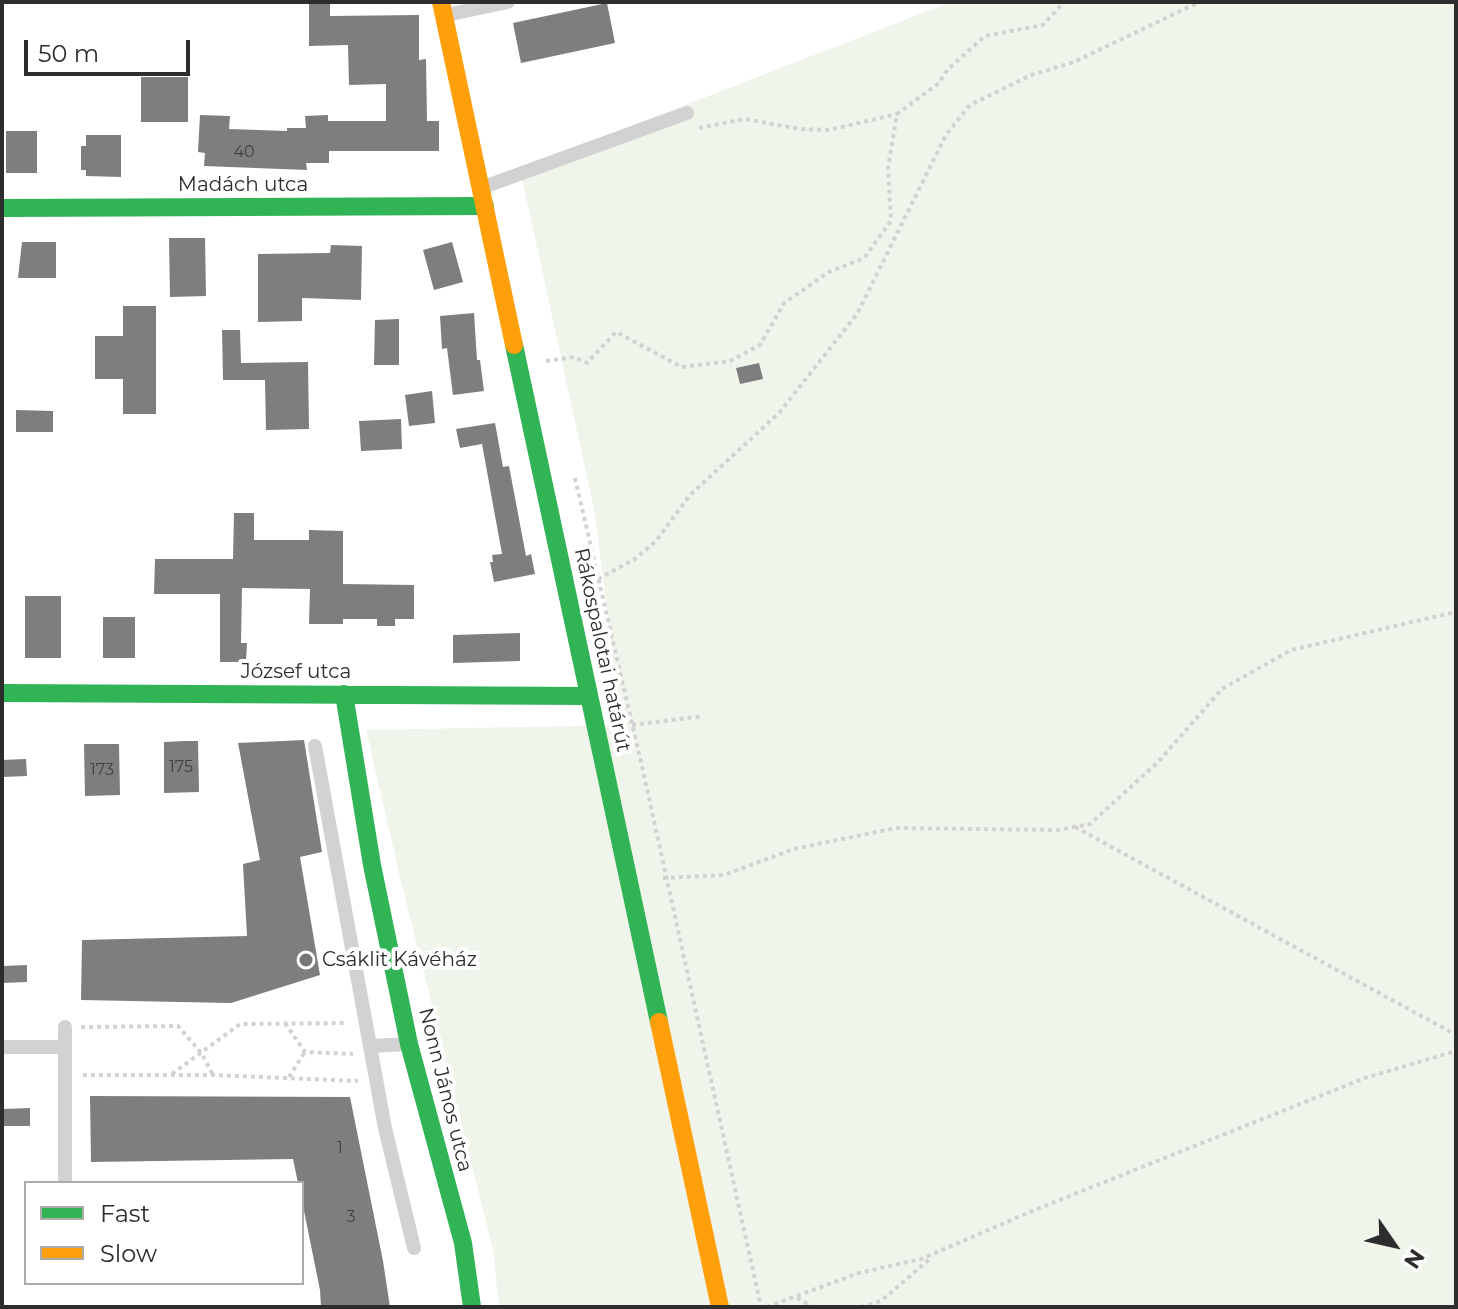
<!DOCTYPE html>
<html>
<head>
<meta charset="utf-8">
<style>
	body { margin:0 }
	#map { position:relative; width:1458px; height:1309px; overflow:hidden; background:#fff; font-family:Montserrat,sans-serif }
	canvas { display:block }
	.frame { position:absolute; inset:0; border:4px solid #2d2d2d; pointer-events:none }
	.legend { position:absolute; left:24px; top:1181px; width:280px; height:104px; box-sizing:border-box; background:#fff; border:2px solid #ababab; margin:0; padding:10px 14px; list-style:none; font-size:24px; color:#2d2d2d }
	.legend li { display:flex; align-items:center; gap:16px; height:40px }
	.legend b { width:40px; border:2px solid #ababab }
	.north { position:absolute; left:1354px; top:1205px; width:80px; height:80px; -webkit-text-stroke:6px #fff; paint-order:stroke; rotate:124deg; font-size:22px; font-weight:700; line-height:32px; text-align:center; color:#2d2d2d }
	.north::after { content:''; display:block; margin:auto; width:28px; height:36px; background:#2d2d2d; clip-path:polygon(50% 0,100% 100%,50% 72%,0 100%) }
	.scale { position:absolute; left:24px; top:40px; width:166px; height:36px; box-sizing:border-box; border:4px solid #2d2d2d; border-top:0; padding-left:10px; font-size:24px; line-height:28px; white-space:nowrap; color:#2d2d2d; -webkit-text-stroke:6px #fff; paint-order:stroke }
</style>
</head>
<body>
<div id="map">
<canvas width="1458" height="1309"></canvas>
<div class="frame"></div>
<ul class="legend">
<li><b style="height:10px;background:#30b455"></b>Fast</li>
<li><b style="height:10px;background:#ff9f0a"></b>Slow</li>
</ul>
<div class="north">N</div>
<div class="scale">50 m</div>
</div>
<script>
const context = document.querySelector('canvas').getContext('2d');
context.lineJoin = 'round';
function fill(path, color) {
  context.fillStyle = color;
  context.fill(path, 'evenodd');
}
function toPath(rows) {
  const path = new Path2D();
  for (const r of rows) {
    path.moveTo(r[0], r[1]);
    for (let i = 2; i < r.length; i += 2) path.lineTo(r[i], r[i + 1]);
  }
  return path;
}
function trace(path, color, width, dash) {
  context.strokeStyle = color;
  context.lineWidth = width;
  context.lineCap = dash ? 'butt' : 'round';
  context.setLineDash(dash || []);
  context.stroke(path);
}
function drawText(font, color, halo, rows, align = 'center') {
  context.font = font + ' Montserrat,sans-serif';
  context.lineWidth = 8;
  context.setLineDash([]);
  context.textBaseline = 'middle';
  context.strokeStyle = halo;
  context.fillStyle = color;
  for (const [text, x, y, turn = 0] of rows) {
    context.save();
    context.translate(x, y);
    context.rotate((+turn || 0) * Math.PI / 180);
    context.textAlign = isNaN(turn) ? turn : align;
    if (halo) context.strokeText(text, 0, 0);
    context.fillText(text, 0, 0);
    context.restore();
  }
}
fill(toPath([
	[951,2,1456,2,1456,1307,499,1307,493,1250,399,873,366,730,621,725,595,514,520,169]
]), '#f0f5eb');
fill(toPath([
	[607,3,615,43,521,63,513,23],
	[309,4,330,4,330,16,419,15,419,60,426,59,427,121,439,121,439,151,329,151,329,163,306,163,307,170,204,166,205,153,198,152,200,115,230,116,229,129,287,131,287,128,306,128,305,116,328,115,328,121,386,121,386,84,349,85,348,45,309,46],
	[141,77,188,77,188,122,141,122],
	[6,131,37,131,37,173,6,173],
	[86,135,121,135,121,177,86,176,86,170,81,170,81,146,86,146],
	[169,238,205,238,206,296,170,297],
	[22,242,56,242,56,278,18,278],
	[452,242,463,282,434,290,423,250],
	[331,245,362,246,361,300,302,298,302,321,258,322,258,254,330,253],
	[123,306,156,306,156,414,123,414,123,379,95,379,95,336,123,336],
	[474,313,477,360,480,360,484,391,453,395,447,348,442,349,440,316],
	[399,319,399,365,374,365,375,320],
	[222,330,240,330,241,363,308,362,309,429,266,430,265,380,223,380],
	[759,363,763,379,740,384,736,368],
	[432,391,435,423,409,426,405,395],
	[16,410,53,411,53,432,16,432],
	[401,419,402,449,361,451,359,421],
	[495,423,503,467,509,466,526,556,531,554,535,574,494,582,490,562,493,562,492,555,502,554,482,444,460,448,456,429],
	[234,513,254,513,254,540,309,540,309,530,343,531,343,584,414,585,414,619,395,619,395,626,377,626,377,619,343,619,343,624,309,624,310,589,242,588,241,643,247,643,246,662,220,662,220,594,154,594,155,559,233,559],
	[25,596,61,596,61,658,25,658],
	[103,617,135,617,135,658,103,658],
	[520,633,520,661,453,663,453,635],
	[304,740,322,852,300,857,320,975,231,1003,81,1000,82,940,247,936,243,864,260,860,238,743],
	[185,741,198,741,199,792,164,793,164,742],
	[84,744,119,744,120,795,85,796],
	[26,759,27,776,2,777,2,760],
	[27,965,27,982,2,983,2,966],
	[90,1096,350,1097,383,1261,390,1307,321,1307,320,1290,302,1201,302,1183,298,1183,293,1159,91,1162],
	[30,1108,30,1126,2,1126,2,1109]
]), '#7e7e7e');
trace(toPath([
	[699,128,745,119,800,129,829,130,897,114],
	[546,361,574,357,587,363,616,332,682,367,730,361,760,345,784,303,829,272,864,258,891,221,888,168,897,114,939,83,948,69,985,36,1043,25,1064,2],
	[575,478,641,762,761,1307],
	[598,579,635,559,656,541,690,495,779,413,857,314,946,135,970,105,1031,75,1074,62,1199,2],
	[632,725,703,716],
	[1075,827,1456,1035],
	[663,878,724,875,794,849,896,828,1057,830,1090,824,1158,762,1222,689,1291,650,1456,612],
	[285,1023,305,1052,353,1054],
	[81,1027,178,1026,202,1054,213,1075],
	[172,1074,240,1024,347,1023],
	[83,1075,213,1075,358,1081],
	[289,1077,305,1052],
	[797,1298,813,1307],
	[767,1307,859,1273,921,1259,1037,1209,1365,1078,1456,1051],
	[861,1307,881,1301,932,1257]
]), '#d2d2d2', 4, [4, 4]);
trace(toPath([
	[446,15,508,2],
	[481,188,687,113],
	[315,746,385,1128,414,1248],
	[65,1027,65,1183],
	[370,1046,409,1044],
	[2,1047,65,1047]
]), '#d2d2d2', 14);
trace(toPath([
	[2,208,485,206],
	[514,345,659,1022],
	[2,693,589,696],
	[344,694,372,865,409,1044,463,1243,472,1307]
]), '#30b455', 18);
trace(toPath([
	[441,2,514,345],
	[659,1022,720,1307]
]), '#ff9f0a', 18);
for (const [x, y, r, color] of [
	[306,960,8,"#767676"]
]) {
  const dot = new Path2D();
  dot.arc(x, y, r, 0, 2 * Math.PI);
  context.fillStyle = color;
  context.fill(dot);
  trace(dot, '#fff', 3);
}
drawText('16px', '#414141', null, [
	["40",244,152],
	["175",181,767],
	["173",102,770],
	["1",340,1148],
	["3",351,1217]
]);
drawText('20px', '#2d2d2d', '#fff', [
	["Madách utca",243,185],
	["Rákospalotai határút",602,650,78],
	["József utca",296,672],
	["Nonn János utca",445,1090,76]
]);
drawText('20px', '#2d2d2d', '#fff', [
	["Csáklit Kávéház",322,960]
], 'left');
</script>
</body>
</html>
